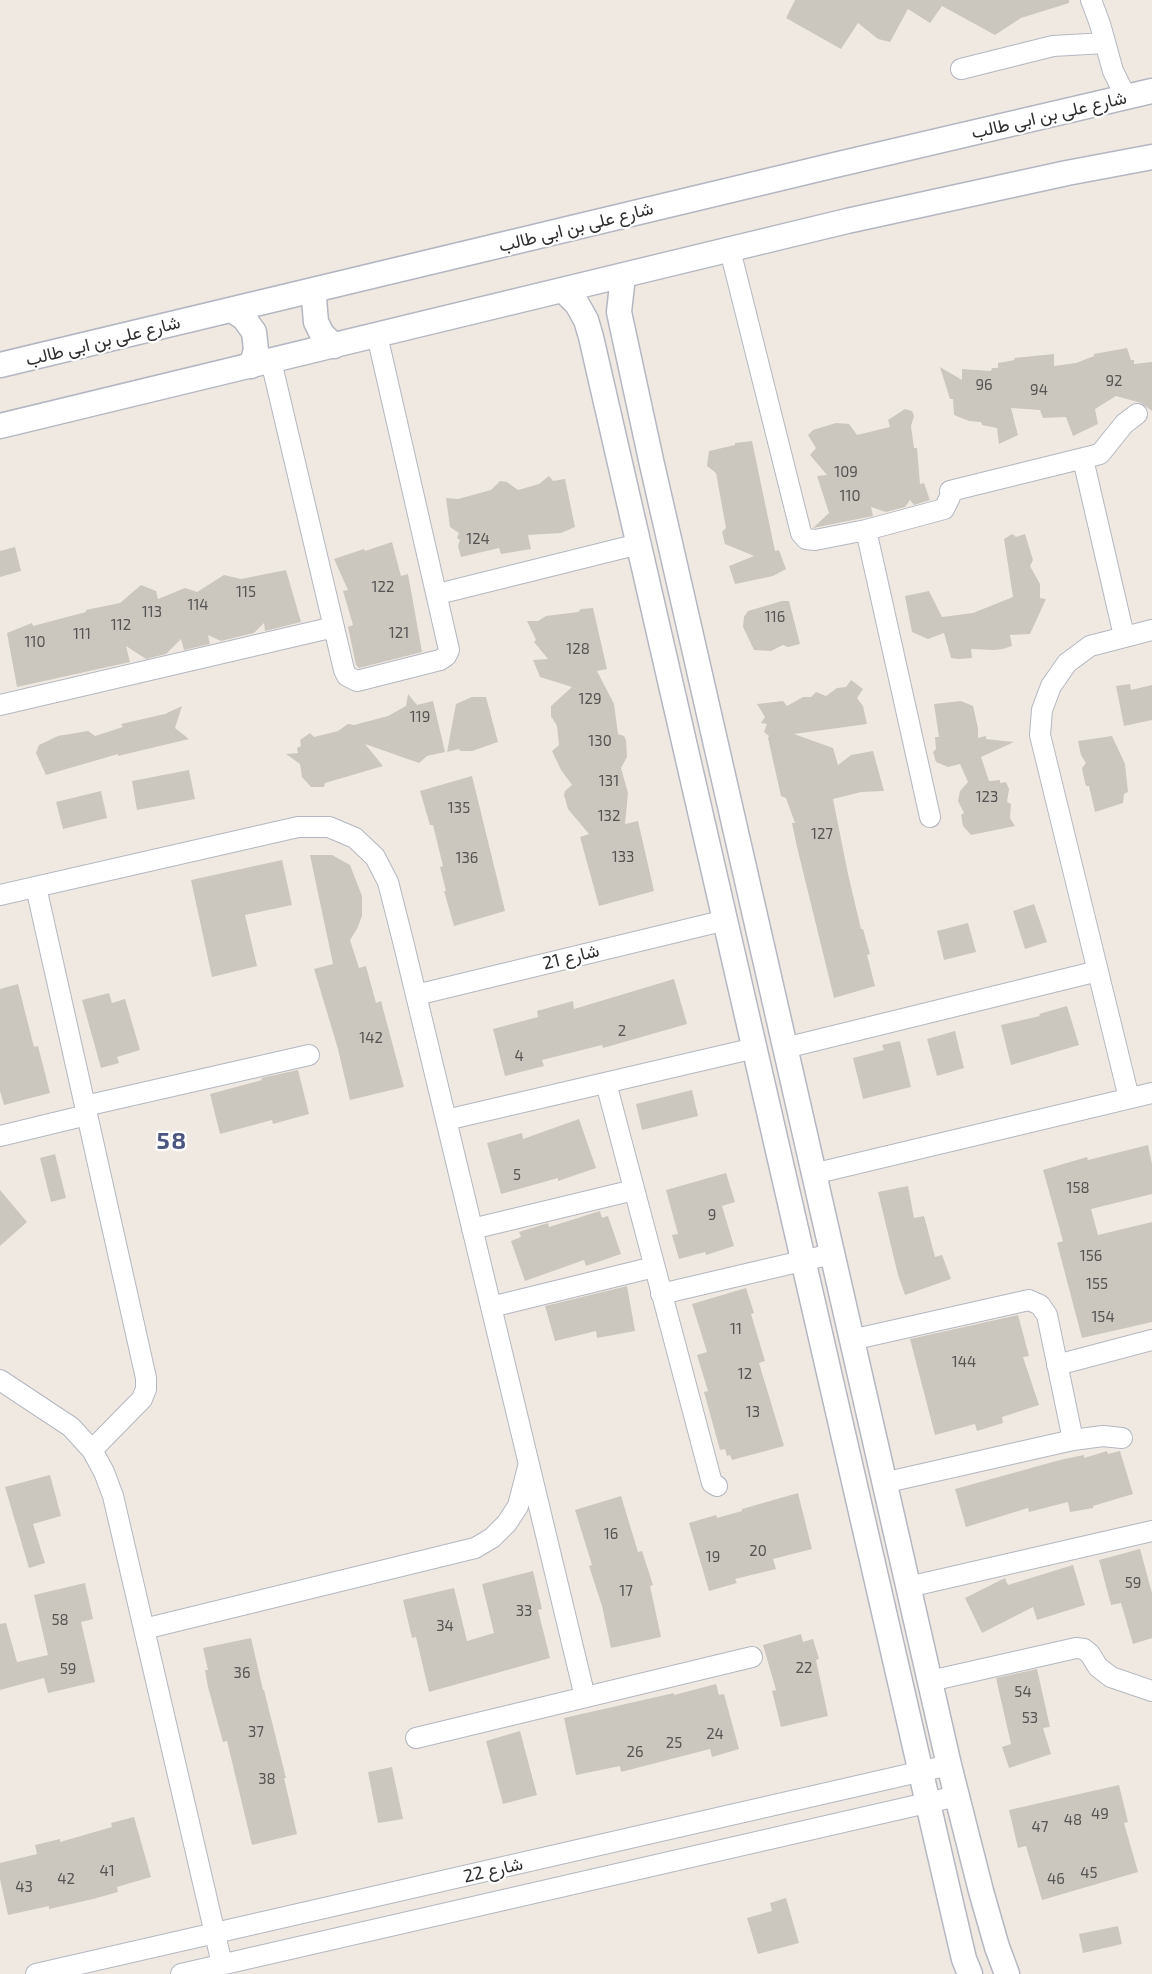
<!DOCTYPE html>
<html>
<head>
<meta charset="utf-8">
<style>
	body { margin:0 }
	canvas { display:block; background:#efe9e1 }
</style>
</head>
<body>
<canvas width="1152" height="1974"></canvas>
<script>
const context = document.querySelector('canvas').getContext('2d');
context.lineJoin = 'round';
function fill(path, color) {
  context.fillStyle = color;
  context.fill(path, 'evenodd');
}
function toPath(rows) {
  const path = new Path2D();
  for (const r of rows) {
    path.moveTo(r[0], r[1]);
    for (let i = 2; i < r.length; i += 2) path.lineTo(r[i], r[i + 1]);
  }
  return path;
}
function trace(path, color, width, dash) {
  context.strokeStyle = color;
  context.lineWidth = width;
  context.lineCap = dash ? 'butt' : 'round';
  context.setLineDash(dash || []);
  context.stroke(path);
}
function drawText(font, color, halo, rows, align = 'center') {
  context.font = font + ' "Exo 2",Vazirmatn,sans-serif';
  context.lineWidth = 4.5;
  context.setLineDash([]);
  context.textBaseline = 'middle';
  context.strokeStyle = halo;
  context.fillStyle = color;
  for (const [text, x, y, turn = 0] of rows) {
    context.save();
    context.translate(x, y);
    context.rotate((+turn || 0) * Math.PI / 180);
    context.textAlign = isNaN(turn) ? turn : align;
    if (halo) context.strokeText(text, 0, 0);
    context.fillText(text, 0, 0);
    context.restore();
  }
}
fill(toPath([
	[795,0,1069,0,1069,3,1021,18,995,35,942,6,930,23,908,9,890,42,878,39,858,23,841,49,786,18],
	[1127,348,1131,360,1134,360,1134,364,1152,362,1152,411,1141,403,1116,396,1095,409,1098,424,1073,436,1066,417,1043,418,1040,410,1011,408,1018,435,999,444,997,428,982,425,981,422,969,421,954,415,953,399,950,399,940,367,962,380,962,369,991,371,992,368,998,368,998,363,1015,360,1014,358,1054,354,1054,366,1076,363,1094,356,1094,354],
	[905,409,912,411,914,416,911,426,914,448,917,448,920,484,924,483,930,500,914,505,910,500,905,507,886,512,871,507,873,516,813,528,829,513,817,476,827,475,810,455,816,448,808,435,813,430,836,423,849,424,857,435,890,427,888,420],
	[752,441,775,551,779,550,786,569,773,576,735,584,729,566,754,556,725,544,722,532,726,528,716,473,707,466,709,451,735,445,735,443],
	[549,476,553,481,565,479,575,527,561,533,528,535,531,549,501,554,499,548,461,557,458,546,460,540,457,538,459,533,450,527,446,498,458,499,491,490,500,481,507,482,518,490,539,484],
	[1012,534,1016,537,1025,534,1033,560,1030,566,1040,584,1040,598,1046,599,1030,634,1010,635,1012,646,1003,649,994,650,971,649,972,658,959,659,951,658,944,633,928,639,912,632,905,596,929,591,942,617,973,613,1013,597,1004,539],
	[392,542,401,576,408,574,422,652,359,668,356,665,348,627,353,625,343,591,348,590,334,559,364,549,365,551],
	[15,547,21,571,0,577,0,551],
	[286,570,301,622,265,631,264,623,254,633,221,641,208,635,210,644,184,650,181,639,166,654,146,659,126,646,130,662,17,687,7,633,32,623,33,626,86,612,86,610,120,603,141,585,156,591,158,599,185,588,197,592,224,575,241,579],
	[782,601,789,601,800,644,788,647,783,645,771,651,754,650,743,627,744,617,748,611],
	[593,608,607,669,597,671,614,704,618,734,624,736,626,740,627,757,621,768,628,793,625,824,638,821,654,891,599,906,580,837,589,834,568,809,564,795,565,791,572,785,561,770,552,751,559,745,557,726,551,716,551,706,572,687,540,677,533,660,548,659,534,642,536,640,527,621,538,621,546,616,578,612,581,609],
	[851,680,863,689,857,698,863,706,867,724,794,734,833,748,838,765,851,755,873,751,884,791,861,792,833,799,848,874,861,929,863,929,870,954,867,955,875,986,834,998,797,847,792,823,795,823,786,798,781,796,768,738,769,736,764,732,767,724,761,723,765,717,757,704,783,701,787,706,803,697,811,697,816,692,826,696,837,688,846,687],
	[1130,684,1131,690,1152,685,1152,720,1124,726,1116,686],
	[408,694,417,705,433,701,445,752,427,756,419,763,365,744,383,766,325,783,324,787,311,787,302,777,300,764,286,754,298,753,297,748,301,746,300,740,310,733,314,737,338,731,348,724,354,725,388,716,406,706],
	[472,697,486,697,498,742,472,751,460,751,459,749,447,752,456,704],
	[961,701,973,706,978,728,978,738,986,736,986,739,1014,742,981,757,989,781,1000,780,1000,783,1006,782,1009,789,1007,802,1011,804,1010,818,1015,826,971,835,963,826,961,815,964,813,958,801,960,791,968,782,960,764,948,767,936,762,933,752,936,749,935,737,939,737,934,704],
	[182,706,175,728,189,739,118,756,118,754,46,775,36,753,39,745,58,736,88,731,95,736,123,727,121,724,165,714],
	[1112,736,1125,764,1128,792,1124,794,1123,803,1095,812,1089,786,1086,786,1083,774,1082,768,1086,763,1081,755,1078,741],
	[189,770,195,799,137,810,132,781],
	[472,776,505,911,454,926,444,891,446,891,440,867,443,866,433,825,430,825,420,791],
	[101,791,107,818,63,829,56,802],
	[310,855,332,855,350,865,362,896,362,916,357,929,350,940,359,968,366,966,376,1003,381,1001,404,1087,350,1100,338,1049,314,969,333,964],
	[282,860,292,905,245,915,257,966,212,977,191,880],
	[1034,904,1047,942,1025,949,1013,911],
	[968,923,976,952,944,960,937,931],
	[674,979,687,1024,603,1048,602,1045,542,1060,544,1066,505,1076,493,1029,538,1017,537,1011,573,1001,574,1009],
	[18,984,34,1047,38,1046,50,1093,4,1105,0,1091,0,989],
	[109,993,112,1003,125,999,140,1050,117,1057,119,1063,101,1068,82,1000],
	[1067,1006,1079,1045,1011,1065,1001,1025,1040,1016,1039,1014],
	[955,1031,964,1068,937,1076,927,1039],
	[900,1041,911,1087,863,1099,853,1058,884,1050,882,1045],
	[298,1070,309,1114,273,1124,272,1120,220,1134,210,1094,262,1080,261,1078],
	[692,1090,698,1116,642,1130,636,1104],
	[579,1119,596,1168,558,1181,558,1178,501,1194,487,1143,522,1133,523,1139],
	[1148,1145,1152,1164,1152,1194,1091,1209,1098,1235,1152,1222,1152,1322,1082,1338,1057,1243,1063,1241,1043,1170,1087,1157,1088,1160],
	[55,1154,66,1198,51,1202,40,1158],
	[726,1173,735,1202,722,1206,734,1246,706,1255,705,1252,679,1259,672,1235,678,1234,666,1190],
	[908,1186,914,1218,924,1216,935,1257,942,1255,951,1279,905,1295,898,1275,878,1192],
	[0,1190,27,1222,0,1246],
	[600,1211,602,1218,608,1216,621,1254,586,1266,584,1260,525,1281,511,1241,521,1237,519,1232,548,1223,549,1227],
	[627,1286,635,1331,597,1338,596,1331,555,1341,545,1306],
	[746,1288,754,1313,751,1314,765,1361,759,1363,784,1446,732,1460,730,1455,727,1456,725,1449,720,1450,704,1392,708,1391,697,1355,707,1352,692,1304],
	[1018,1315,1029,1356,1023,1357,1039,1405,1002,1417,1003,1423,977,1431,975,1424,935,1435,910,1339],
	[1107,1451,1108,1454,1120,1451,1133,1494,1093,1506,1093,1508,1070,1512,1068,1502,1029,1512,1028,1508,966,1527,955,1489,1060,1460,1084,1455,1084,1458],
	[50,1475,61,1516,33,1524,45,1563,29,1568,5,1487],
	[798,1493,812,1549,773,1559,776,1569,735,1579,737,1583,709,1591,689,1523,716,1515,717,1518,742,1511,742,1509],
	[621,1496,638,1552,642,1551,653,1585,650,1586,661,1637,611,1648,602,1606,589,1566,592,1565,575,1510],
	[1140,1549,1152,1593,1152,1638,1133,1644,1121,1603,1111,1605,1099,1560],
	[1073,1565,1085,1605,1037,1620,1033,1607,982,1633,965,1598,1005,1578,1008,1585],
	[533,1571,542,1609,538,1610,550,1658,429,1692,416,1637,412,1638,403,1600,454,1588,467,1641,494,1633,482,1584],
	[85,1583,93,1619,81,1622,95,1682,48,1693,44,1678,0,1690,0,1624,6,1623,17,1662,48,1655,34,1595],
	[801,1634,803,1642,813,1639,819,1659,816,1660,828,1716,781,1727,772,1691,776,1690,763,1645],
	[251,1638,263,1690,264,1690,286,1778,284,1778,297,1834,252,1845,227,1741,223,1742,208,1687,205,1670,208,1670,203,1648],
	[1037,1669,1050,1727,1043,1728,1051,1754,1009,1768,1002,1747,1011,1744,996,1678],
	[716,1684,719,1695,724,1694,739,1749,712,1757,710,1749,621,1772,620,1766,576,1775,564,1718,674,1693,674,1695],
	[520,1731,537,1795,503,1804,486,1741],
	[392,1767,403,1819,378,1823,368,1772],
	[1119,1785,1128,1822,1124,1823,1138,1872,1042,1900,1026,1846,1018,1848,1009,1810],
	[134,1817,151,1877,117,1887,118,1892,93,1899,49,1909,49,1906,8,1915,0,1879,0,1863,37,1854,35,1845,60,1839,60,1842,112,1827,111,1823],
	[786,1898,799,1943,758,1954,747,1918,772,1911,770,1903],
	[1118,1926,1122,1944,1083,1953,1079,1934]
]), '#cbc7bf');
const minor = toPath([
	[1091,0,1100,24,1113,71,1126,97],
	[961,69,1053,46,1105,43],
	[730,250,801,533,806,539,815,540,866,530],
	[271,361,344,670,347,676,357,681,440,660,446,656,449,650,377,335],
	[1083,459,1124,636],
	[950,491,1100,454,1124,424,1137,414],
	[438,594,639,544],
	[0,705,334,627],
	[930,817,866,530,944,509,950,497],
	[36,887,146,1378,146,1389,142,1399,92,1450],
	[0,895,298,827,329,827,355,838,375,857,388,882,403,941,585,1697],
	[416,995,726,920],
	[785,1048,1098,971],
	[606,1083,712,1483,717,1486],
	[1129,1098,1040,735,1042,710,1051,686,1067,663,1090,646,1152,630],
	[85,1106,309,1055],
	[446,1120,755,1048],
	[0,1136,87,1115],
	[813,1174,1152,1093],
	[472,1229,634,1190],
	[661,1294,832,1254],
	[491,1307,654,1267],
	[851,1340,1029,1300,1040,1305,1047,1315,1073,1440],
	[1057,1365,1152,1340],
	[0,1380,71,1427,92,1450,104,1472,113,1496,222,1964],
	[883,1483,1073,1440,1103,1436,1122,1438],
	[908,1587,1152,1531],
	[144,1629,475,1548,492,1538,507,1523,518,1506,528,1467],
	[930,1681,1076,1648,1084,1649,1090,1654,1098,1667,1111,1677,1152,1691],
	[416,1738,752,1657],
	[36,1974,949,1765],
	[181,1974,957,1796]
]);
const tertiary = toPath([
	[623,276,619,312,651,460,949,1765,981,1891,997,1947,1007,1974],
	[318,289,314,299,316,322,322,334,334,346],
	[564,291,577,304,586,320,591,337,950,1899,964,1959,970,1974],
	[232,310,244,318,254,332,256,350,251,366],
	[0,365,835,165,1152,91],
	[0,426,847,221,1067,173,1152,157]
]);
trace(minor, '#b4b7c1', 22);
trace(tertiary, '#b4b7c1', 27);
trace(minor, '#fff', 20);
trace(tertiary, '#fff', 24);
drawText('15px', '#555452', null, [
	["92",1114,381],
	["96",984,385],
	["94",1039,390],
	["109",846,472],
	["110",850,496],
	["124",478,539],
	["122",383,587],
	["115",246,592],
	["114",198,605],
	["113",152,612],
	["116",775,617],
	["112",121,625],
	["121",399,633],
	["111",82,634],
	["110",35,642],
	["128",578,649],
	["129",590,699],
	["119",420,717],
	["130",600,741],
	["131",609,781],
	["123",987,797],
	["135",459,808],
	["132",609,816],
	["127",822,834],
	["133",623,857],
	["136",467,858],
	["2",622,1031],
	["142",371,1038],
	["4",519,1056],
	["5",517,1175],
	["158",1078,1188],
	["9",712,1215],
	["156",1091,1256],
	["155",1097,1284],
	["154",1103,1317],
	["11",736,1329],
	["144",964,1362],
	["12",745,1374],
	["13",753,1412],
	["16",611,1534],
	["20",758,1551],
	["19",713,1557],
	["59",1133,1583],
	["17",626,1591],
	["33",524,1611],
	["58",60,1620],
	["34",445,1626],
	["22",804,1668],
	["59",68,1669],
	["36",242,1673],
	["54",1023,1692],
	["53",1030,1718],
	["37",256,1732],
	["24",715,1734],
	["25",674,1743],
	["26",635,1752],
	["38",267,1779],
	["49",1100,1814],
	["48",1073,1820],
	["47",1040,1827],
	["41",107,1871],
	["45",1089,1873],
	["42",66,1879],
	["46",1056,1879],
	["43",24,1887]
]);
drawText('18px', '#2e2e2e', '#fff', [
	["شارع على بن ابى طالب",1049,115,-13],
	["شارع على بن ابى طالب",576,227,-14],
	["شارع على بن ابى طالب",103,341,-14],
	["شارع 21",571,957,-14],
	["شارع 22",493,1870,-13]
]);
context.letterSpacing = '1.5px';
drawText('bold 24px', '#4d5680', '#fff', [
	["58",172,1141]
]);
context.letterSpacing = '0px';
</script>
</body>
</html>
